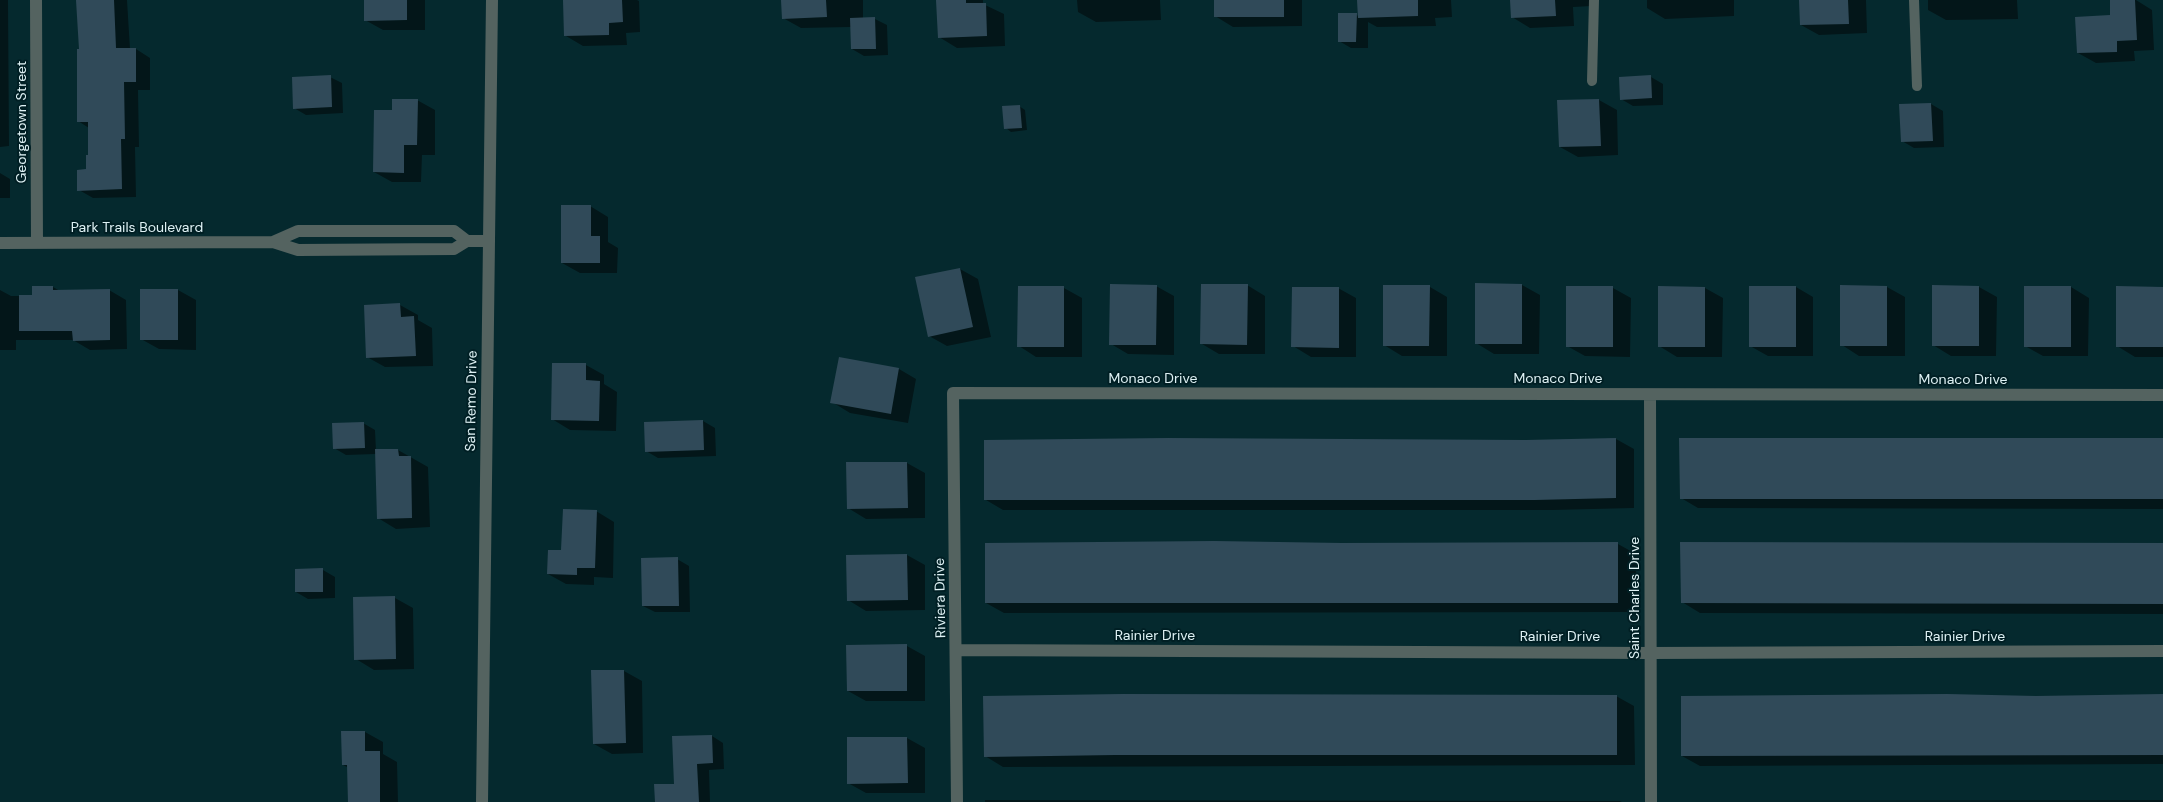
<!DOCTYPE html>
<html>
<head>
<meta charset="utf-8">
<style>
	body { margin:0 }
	canvas { display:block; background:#05292e }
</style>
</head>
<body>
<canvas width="2163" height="802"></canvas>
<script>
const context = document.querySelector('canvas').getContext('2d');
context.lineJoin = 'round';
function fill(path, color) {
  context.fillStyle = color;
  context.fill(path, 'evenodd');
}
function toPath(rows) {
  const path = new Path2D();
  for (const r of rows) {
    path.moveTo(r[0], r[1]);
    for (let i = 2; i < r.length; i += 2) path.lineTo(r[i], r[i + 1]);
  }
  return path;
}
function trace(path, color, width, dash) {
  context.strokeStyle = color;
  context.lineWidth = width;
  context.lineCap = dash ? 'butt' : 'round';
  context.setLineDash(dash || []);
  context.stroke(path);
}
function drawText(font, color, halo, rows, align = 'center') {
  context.font = font + ' "DM Sans",sans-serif';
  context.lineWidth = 4;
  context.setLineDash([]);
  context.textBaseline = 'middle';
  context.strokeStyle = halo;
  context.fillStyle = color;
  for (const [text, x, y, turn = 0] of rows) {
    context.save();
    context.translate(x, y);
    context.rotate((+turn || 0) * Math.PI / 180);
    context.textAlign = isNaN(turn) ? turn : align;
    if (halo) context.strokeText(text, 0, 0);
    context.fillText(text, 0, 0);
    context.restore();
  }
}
fill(toPath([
	[0,0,8,0,9,146,0,147],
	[78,0,127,0,130,49,136,49,150,58,150,90,138,90,139,147,135,147,136,197,93,198,79,190,87,171,90,157,89,128,78,121,80,50],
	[365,0,425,0,425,30,383,30,365,20],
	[564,0,637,0,639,1,640,32,626,33,627,45,583,46,566,36],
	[782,0,863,0,863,19,875,19,887,25,888,55,864,56,852,49,851,27,801,28,783,18],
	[938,0,983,0,983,4,1004,14,1005,46,957,48,939,37],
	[1077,0,1160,0,1161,20,1096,22,1078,12],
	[1215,0,1302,0,1302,26,1233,27,1215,16],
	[1358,0,1451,0,1452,17,1435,18,1436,26,1377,27,1368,22,1368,48,1351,48,1339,41,1356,15,1359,16],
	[1512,0,1592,0,1592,6,1573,7,1574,26,1530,28,1512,17],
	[1647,0,1734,0,1734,16,1665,19,1647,8],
	[1801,0,1866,0,1867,33,1819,35,1801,25],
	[1928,0,2017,0,2018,19,1946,20,1928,10],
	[2111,0,2136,0,2152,10,2154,50,2134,51,2135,61,2096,63,2078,53,2111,16],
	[330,77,342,83,343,113,306,115,294,108],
	[1651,77,1663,84,1663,105,1633,106,1621,99],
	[417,100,435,110,435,155,422,155,421,182,392,182,374,172,394,111],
	[1599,100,1617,110,1618,155,1578,157,1560,147],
	[1931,104,1943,111,1944,147,1914,148,1902,141,1901,105],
	[1019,106,1025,110,1027,130,1011,132,1006,128],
	[0,173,10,179,10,198,0,198],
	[590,206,608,217,608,242,618,248,617,273,580,273,562,263],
	[960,269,978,279,991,337,947,346,929,336,916,278],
	[1247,285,1265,296,1265,354,1219,354,1202,344],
	[1522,285,1540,295,1539,354,1494,354,1476,343],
	[1156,286,1174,296,1174,355,1128,354,1111,344],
	[53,287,60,291,109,290,126,300,127,349,90,350,73,340,16,340,16,350,0,350,0,290,11,296,34,296],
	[1430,287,1447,297,1447,356,1402,356,1384,345],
	[1796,287,1813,297,1813,356,1768,356,1750,346],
	[1842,287,1887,287,1905,297,1905,356,1859,356,1842,345],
	[1979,287,1997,297,1996,356,1951,356,1933,345],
	[2071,287,2089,298,2088,356,2043,356,2025,346],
	[1019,288,1064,288,1082,298,1082,357,1036,357,1019,346],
	[1338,288,1356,298,1356,357,1311,357,1293,346],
	[1613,288,1631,298,1630,357,1585,356,1567,346],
	[1705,288,1723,298,1722,357,1677,357,1659,346],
	[2163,288,2163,357,2135,357,2117,346],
	[178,290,196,300,196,350,159,349,141,339],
	[400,305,418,315,418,320,432,328,433,366,385,367,367,357],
	[586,365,604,375,604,384,617,392,616,431,570,430,552,419],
	[899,369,916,379,908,423,850,413,832,402],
	[703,421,715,428,716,456,658,458,646,451],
	[363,423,375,430,376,451,398,450,428,467,430,527,396,529,378,518,376,454,346,455,334,448],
	[1616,439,1634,449,1634,508,1553,510,1003,510,986,500],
	[2163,440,2163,509,1698,508,1681,498],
	[907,463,925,473,925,518,866,519,848,508],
	[596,511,614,522,613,578,594,577,594,585,566,584,548,574,563,551],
	[986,544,1618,544,1636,554,1636,612,1004,613,986,603],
	[2163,545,2163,614,1700,613,1682,602],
	[907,555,925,565,925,610,866,611,848,600],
	[677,559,689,566,690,612,655,612,643,606],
	[323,570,335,577,335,598,308,599,296,592],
	[395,598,413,608,414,669,374,670,356,659],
	[907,646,925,656,925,701,866,701,848,691],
	[624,671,642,681,643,753,612,754,594,744],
	[1616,696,1634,706,1635,765,1003,767,985,756],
	[2163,696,2163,764,1700,766,1682,756],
	[365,732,383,742,383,754,397,762,398,802,349,802,349,768,343,765],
	[712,736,723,743,724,769,709,770,710,802,656,802,675,785],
	[848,738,907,738,925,748,925,793,866,793,848,783],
	[985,800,1620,801,1622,802,985,802],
	[2163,800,2163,802,1682,801]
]), '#0007');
fill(toPath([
	[76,0,114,0,116,48,136,48,136,82,124,82,125,139,121,139,122,189,77,191,77,170,86,169,86,155,88,155,88,122,77,122,77,49,79,49],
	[364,0,407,0,407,20,364,21],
	[563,0,622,0,623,22,609,23,609,35,564,36],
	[781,0,826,0,827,17,782,19],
	[936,0,966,0,966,3,986,3,987,36,938,38],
	[1214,0,1284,0,1284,17,1214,17],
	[1357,0,1418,0,1418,16,1358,18],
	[1510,0,1555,0,1556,16,1511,18],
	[1799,0,1848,0,1849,24,1800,25],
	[2110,0,2135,0,2137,40,2117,41,2117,52,2077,53,2075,17,2110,15],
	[1338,13,1357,13,1356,42,1338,42],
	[875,17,876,49,851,49,850,18],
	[331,75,332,107,293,109,292,77],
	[1651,75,1652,98,1620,100,1619,77],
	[392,99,418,99,417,145,404,145,404,173,373,172,374,110,392,110],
	[1599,99,1601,146,1559,147,1557,100],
	[1931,103,1933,141,1901,142,1899,104],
	[1020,105,1022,128,1004,129,1002,106],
	[561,205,591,205,591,236,600,236,600,263,561,263],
	[960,268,973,327,928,337,915,277],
	[1475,283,1522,284,1522,344,1475,344],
	[1110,284,1157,285,1156,345,1109,345],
	[1201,284,1248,284,1247,345,1200,344],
	[1383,285,1430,285,1429,346,1383,346],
	[1840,285,1887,286,1887,346,1840,346],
	[1932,285,1979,286,1979,346,1932,346],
	[32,286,53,286,53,290,110,289,110,340,73,341,72,331,19,331,19,295,32,295],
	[1018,286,1064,286,1064,347,1017,347],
	[1566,286,1613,286,1613,347,1566,347],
	[1658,286,1705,287,1705,347,1658,347],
	[1749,286,1796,286,1796,347,1749,347],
	[2024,286,2071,286,2071,347,2024,347],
	[2116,286,2163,287,2163,347,2116,347],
	[1292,287,1339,287,1339,348,1291,347],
	[140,289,178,289,178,340,140,340],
	[400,303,401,317,414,316,416,356,366,358,364,305],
	[839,357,899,368,891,414,830,403],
	[552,363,586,363,586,380,600,381,599,421,551,420],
	[703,420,704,450,645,452,644,422],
	[364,422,365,448,333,449,332,423],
	[1168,438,1526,440,1616,438,1616,498,1535,500,984,500,984,440],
	[1679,438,2163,438,2163,499,1680,499],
	[375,449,398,449,399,456,411,456,412,518,377,519],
	[846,462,907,462,908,508,847,509],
	[563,509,597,510,595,568,577,568,577,575,547,574,548,550,561,550],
	[1214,541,1342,543,1618,542,1618,603,985,603,985,543],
	[1680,542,2163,543,2163,604,1681,603],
	[907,554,908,600,847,601,846,555],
	[678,557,679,606,642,606,641,558],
	[323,568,323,592,295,592,295,569],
	[395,596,396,659,354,660,353,597],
	[907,644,907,691,847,691,846,645],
	[591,670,624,670,626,743,593,744],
	[1123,694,1617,695,1617,755,1115,755,984,757,983,696],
	[1947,694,2036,696,2163,694,2163,755,1681,756,1681,696],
	[341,731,365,731,365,751,380,751,380,802,348,802,347,765,342,765],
	[712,735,713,763,697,764,699,802,655,802,654,784,674,784,672,736],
	[847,737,907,737,908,783,847,784]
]), '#304a59');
trace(toPath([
	[1914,0,1917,86],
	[1592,81,1594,0]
]), '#546360', 10);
trace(toPath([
	[36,0,37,243],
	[273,242,298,231,454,231,467,241],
	[0,243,273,242,298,250,454,249,467,241,489,241],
	[1650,395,1651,802],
	[956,650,1650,653,2163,651],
	[482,802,492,0],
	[957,802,953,393,2163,395]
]), '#546360', 12);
drawText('14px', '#def1f4', '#001f24', [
	["Georgetown Street",22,122,-90],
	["Park Trails Boulevard",137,228],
	["Monaco Drive",1153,379],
	["Monaco Drive",1558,379],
	["Monaco Drive",1963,380],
	["San Remo Drive",472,401,-89],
	["Riviera Drive",941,598,-91],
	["Saint Charles Drive",1635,598,-90],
	["Rainier Drive",1155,636],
	["Rainier Drive",1560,637],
	["Rainier Drive",1965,637]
]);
</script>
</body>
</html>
